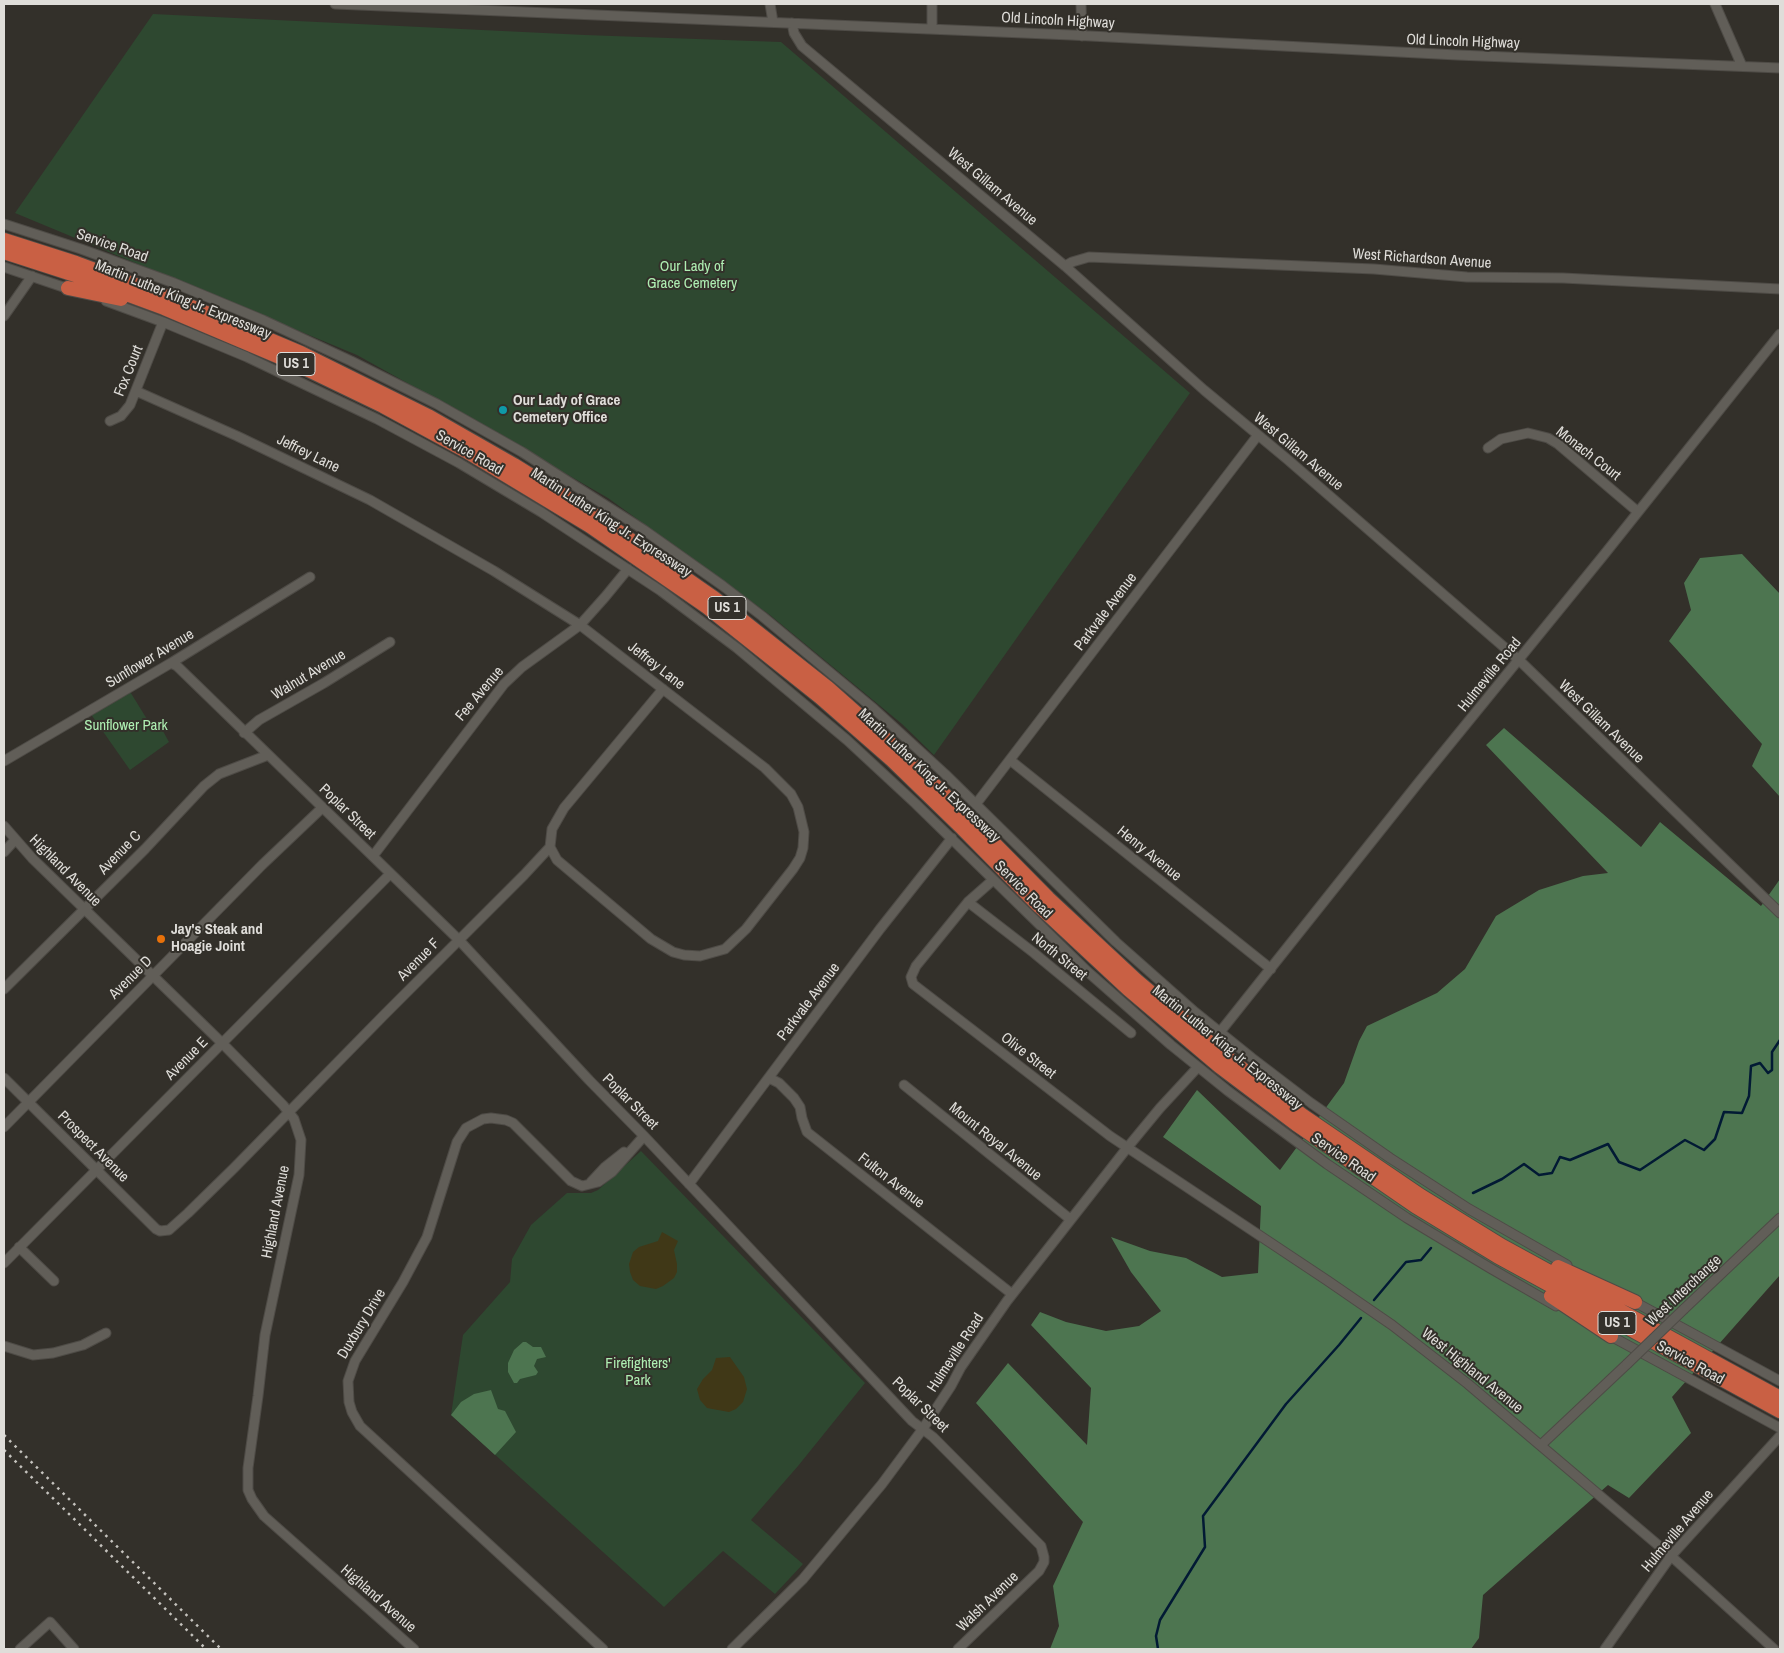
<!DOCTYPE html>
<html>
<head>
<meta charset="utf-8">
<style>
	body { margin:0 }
	#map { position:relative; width:1784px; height:1653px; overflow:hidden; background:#33302a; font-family:"Archivo Narrow",sans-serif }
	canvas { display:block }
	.frame { position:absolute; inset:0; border:5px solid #dfddd9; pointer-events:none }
</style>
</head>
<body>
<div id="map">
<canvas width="1784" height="1653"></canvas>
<div class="frame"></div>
</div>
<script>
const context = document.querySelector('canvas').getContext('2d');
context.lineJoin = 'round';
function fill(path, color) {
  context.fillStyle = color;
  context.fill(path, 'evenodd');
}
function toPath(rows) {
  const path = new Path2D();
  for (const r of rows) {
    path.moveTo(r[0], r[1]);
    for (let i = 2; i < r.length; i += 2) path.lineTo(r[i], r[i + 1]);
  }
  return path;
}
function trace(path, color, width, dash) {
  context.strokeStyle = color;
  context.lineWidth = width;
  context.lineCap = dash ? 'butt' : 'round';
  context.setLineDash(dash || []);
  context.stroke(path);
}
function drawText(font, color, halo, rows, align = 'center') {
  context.font = font + ' "Archivo Narrow",sans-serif';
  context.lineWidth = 4;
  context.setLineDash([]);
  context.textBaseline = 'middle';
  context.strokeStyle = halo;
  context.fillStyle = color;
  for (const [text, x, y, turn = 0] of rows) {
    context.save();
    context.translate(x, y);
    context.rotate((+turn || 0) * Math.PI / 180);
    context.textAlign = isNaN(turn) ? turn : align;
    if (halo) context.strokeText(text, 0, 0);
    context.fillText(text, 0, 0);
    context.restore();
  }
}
fill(toPath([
	[153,14,585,35,781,42,1190,393,934,755,902,724,770,615,608,498,445,404,357,355,15,213],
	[129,690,150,724,158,722,169,742,130,770,90,713],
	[641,1151,865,1383,798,1466,751,1520,803,1564,775,1594,723,1551,664,1607,451,1415,463,1335,510,1282,512,1259,531,1225,567,1193,591,1193,598,1190]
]), '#2e4830');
fill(toPath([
	[1742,554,1780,594,1780,797,1752,766,1762,744,1669,641,1691,610,1684,583,1700,558],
	[1504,728,1641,847,1660,822,1761,906,1780,879,1780,1275,1672,1397,1691,1433,1629,1498,1608,1485,1483,1595,1479,1638,1471,1649,1050,1649,1059,1626,1053,1586,1083,1522,976,1403,1008,1363,1087,1445,1091,1388,1031,1325,1040,1312,1066,1322,1106,1331,1139,1326,1161,1311,1131,1272,1111,1237,1150,1251,1186,1258,1222,1277,1258,1273,1261,1206,1163,1137,1197,1090,1280,1170,1344,1083,1359,1041,1367,1026,1437,993,1465,969,1496,916,1539,890,1583,876,1608,873,1486,745],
	[523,1342,526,1342,533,1347,541,1347,546,1357,537,1359,534,1366,538,1372,536,1375,520,1379,517,1383,514,1383,508,1372,508,1363,514,1350],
	[491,1390,498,1409,505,1411,516,1432,495,1455,451,1415,461,1402,474,1394]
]), '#4d7550');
fill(toPath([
	[662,1232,678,1241,674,1250,677,1264,677,1272,674,1278,663,1286,656,1289,640,1286,633,1280,630,1272,629,1264,633,1252,639,1247,658,1241],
	[730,1357,744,1377,747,1389,743,1402,736,1409,729,1412,707,1408,700,1400,697,1389,703,1379,712,1370,716,1358]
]), '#403817');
trace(toPath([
	[1473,1193,1502,1179,1524,1164,1539,1175,1552,1173,1560,1157,1570,1160,1608,1144,1619,1162,1640,1170,1685,1140,1704,1150,1715,1139,1724,1112,1742,1113,1749,1096,1751,1066,1760,1063,1768,1073,1772,1070,1772,1052,1780,1040],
	[1374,1300,1406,1262,1421,1260,1431,1248],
	[1158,1649,1156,1636,1160,1620,1205,1547,1203,1516,1286,1404,1339,1345,1361,1318]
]), '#021a34', 2.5);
const minor = toPath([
	[335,4,1071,35,1457,55,1780,68],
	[770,4,773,22],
	[1081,4,1082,36],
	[1715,4,1742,66],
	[792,23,794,33,802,46,1065,266,1204,390,1287,459,1519,660,1780,913],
	[932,29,932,4],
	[4,224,81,249,174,283,263,320,351,361,437,404,522,452,644,530,723,586,762,616,874,709,945,774,1116,942,1195,1012,1252,1058,1311,1103,1390,1158,1469,1209,1567,1265],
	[1065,266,1072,262,1089,257,1374,269,1467,277,1563,278,1780,289],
	[4,267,72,290],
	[106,301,163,322,247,357,377,419,459,463,541,512,661,591,737,648,847,740,916,804,1088,972,1171,1045,1228,1091,1327,1164,1407,1218,1490,1268,1556,1306],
	[4,316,32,276],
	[136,391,237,436,370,500,494,571,580,625,765,768,791,794,798,807,804,832,803,848,800,858,793,869,746,929,725,949,700,956,684,955,673,952,651,939,557,860,550,847],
	[110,421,121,416,130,405,163,322],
	[1488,448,1501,439,1528,433,1548,438,1558,444,1638,512],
	[171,663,177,666,459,940,589,1080,644,1136,912,1421,933,1437,1041,1546,1044,1557,1044,1562,1039,1571,958,1649],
	[244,733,259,720,324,683,390,642],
	[1010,760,1271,969],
	[4,761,171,663,310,577],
	[976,804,1258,435],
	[4,826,32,858,222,1043,283,1105,294,1119,301,1140,299,1175,265,1335,258,1396,248,1468,248,1490,252,1499,264,1516,414,1649],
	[4,852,15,840],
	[373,856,504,684,522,667,580,625,605,597,628,569],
	[993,880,968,902,916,966,911,977,913,984,1110,1136,1328,1281,1392,1325,1468,1384,1671,1556,1774,1649],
	[968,902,1034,953,1131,1033],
	[4,989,145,849,204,786,219,774,268,755],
	[1220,1032,1419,782,1603,556,1780,334],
	[4,1078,156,1229,160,1231,169,1230,188,1213,234,1168,384,1015,524,875,550,847,552,829,564,808,663,689],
	[769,1078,779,1083,794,1098,800,1107,802,1118,807,1132,1012,1294],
	[904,1085,1070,1219],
	[4,1127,262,865,322,808],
	[591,1182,605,1167,624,1152],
	[689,1184,880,929,952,838],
	[19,1247,54,1281],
	[4,1263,390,874],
	[1631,1300,1780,1381],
	[1684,1309,1780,1218],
	[1607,1334,1780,1428],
	[4,1346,33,1355,53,1353,83,1345,106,1333],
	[1541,1445,1627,1364],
	[20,1649,50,1622,74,1649],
	[603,1649,360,1426,352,1412,349,1402,348,1381,355,1361,403,1282,427,1237,457,1142,466,1128,483,1119,491,1118,506,1120,513,1123,571,1181,582,1186,598,1182,612,1172,644,1136],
	[732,1649,803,1579,882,1484,922,1430,951,1386,961,1367,1007,1301,1127,1148,1160,1108,1198,1067],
	[1605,1649,1671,1556,1780,1436]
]);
const highway = toPath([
	[4,240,76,263,168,297,301,353,430,417,514,465,596,516,714,598,828,688,900,752,969,818,1048,898,1136,980,1227,1057,1302,1115,1421,1196,1502,1246,1780,1398],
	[4,252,72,274,164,308,296,364,383,406,466,451,590,526,707,607,820,697,892,760,961,827,1040,907,1128,989,1219,1066,1296,1124,1415,1206,1497,1256,1780,1411],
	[68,288,121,299],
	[1558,1267,1635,1302],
	[1551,1296,1611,1336]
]);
trace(minor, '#4e4b46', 11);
trace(highway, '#4e4b46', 16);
trace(minor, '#615e58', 9);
trace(highway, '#c96044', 14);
trace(toPath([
	[4,1435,221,1649],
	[4,1450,206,1649]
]), '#c5c3be', 2.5, [2.5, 5]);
const minorBridge = toPath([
	[1627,1364,1684,1309]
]);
trace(minorBridge, '#4e4b46', 11, []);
trace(minorBridge, '#615e58', 9);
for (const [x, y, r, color] of [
	[503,410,5,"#0f9aa8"],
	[161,939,5,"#e8710a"]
]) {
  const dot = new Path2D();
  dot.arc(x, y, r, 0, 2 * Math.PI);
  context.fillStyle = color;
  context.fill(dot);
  trace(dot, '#33302a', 2);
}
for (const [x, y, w] of [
	[296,364,38],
	[727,608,38],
	[1617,1323,38]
]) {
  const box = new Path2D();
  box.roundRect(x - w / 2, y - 11.5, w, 23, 4);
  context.fillStyle = '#33302a';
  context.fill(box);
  trace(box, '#dfddd9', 1);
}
drawText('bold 14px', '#dfddd9', null, [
	["US 1",296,364],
	["US 1",727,608],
	["US 1",1617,1323]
]);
drawText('15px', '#dfddd9', '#33302a', [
	["Old Lincoln Highway",1058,21,3],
	["Old Lincoln Highway",1463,42,2],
	["West Gillam Avenue",992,187,40],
	["Service Road",112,246,19],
	["West Richardson Avenue",1422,259,4],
	["Martin Luther King Jr. Expressway",183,300,22],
	["Fox Court",129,371,-68],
	["West Gillam Avenue",1298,452,40],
	["Service Road",469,453,30],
	["Jeffrey Lane",308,454,26],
	["Monach Court",1588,454,38],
	["Martin Luther King Jr. Expressway",611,523,33],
	["Parkvale Avenue",1106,612,-53],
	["Sunflower Avenue",150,659,-31],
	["Jeffrey Lane",656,666,38],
	["Walnut Avenue",309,675,-31],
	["Hulmeville Road",1490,675,-51],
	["Fee Avenue",480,694,-50],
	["West Gillam Avenue",1601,722,44],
	["Martin Luther King Jr. Expressway",929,776,43],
	["Poplar Street",347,812,44],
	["Avenue C",120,853,-46],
	["Henry Avenue",1149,854,39],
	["Highland Avenue",65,871,45],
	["Service Road",1023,890,45],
	["North Street",1059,957,39],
	["Avenue F",419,960,-45],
	["Avenue D",131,978,-45],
	["Parkvale Avenue",809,1002,-53],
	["Martin Luther King Jr. Expressway",1227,1048,39],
	["Olive Street",1028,1056,38],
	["Avenue E",187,1059,-45],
	["Poplar Street",630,1102,45],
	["Mount Royal Avenue",995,1142,39],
	["Prospect Avenue",93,1147,45],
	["Service Road",1343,1158,35],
	["Fulton Avenue",891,1181,38],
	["Highland Avenue",276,1212,-79],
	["West Interchange",1684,1291,-43],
	["Duxbury Drive",362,1324,-59],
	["Hulmeville Road",956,1353,-57],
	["Service Road",1690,1363,29],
	["West Highland Avenue",1472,1371,39],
	["Poplar Street",920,1405,44],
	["Hulmeville Avenue",1678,1531,-50],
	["Highland Avenue",378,1599,41],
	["Walsh Avenue",988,1602,-44]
]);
drawText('15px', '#aeeeb2', '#33302a', [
	["Our Lady of",692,267],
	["Grace Cemetery",692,284],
	["Sunflower Park",126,726],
	["Firefighters'",638,1364],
	["Park",638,1381]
]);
drawText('bold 15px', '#dfddd9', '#33302a', [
	["Our Lady of Grace",513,401],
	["Cemetery Office",513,418],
	["Jay's Steak and",171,930],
	["Hoagie Joint",171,947]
], 'left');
</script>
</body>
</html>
